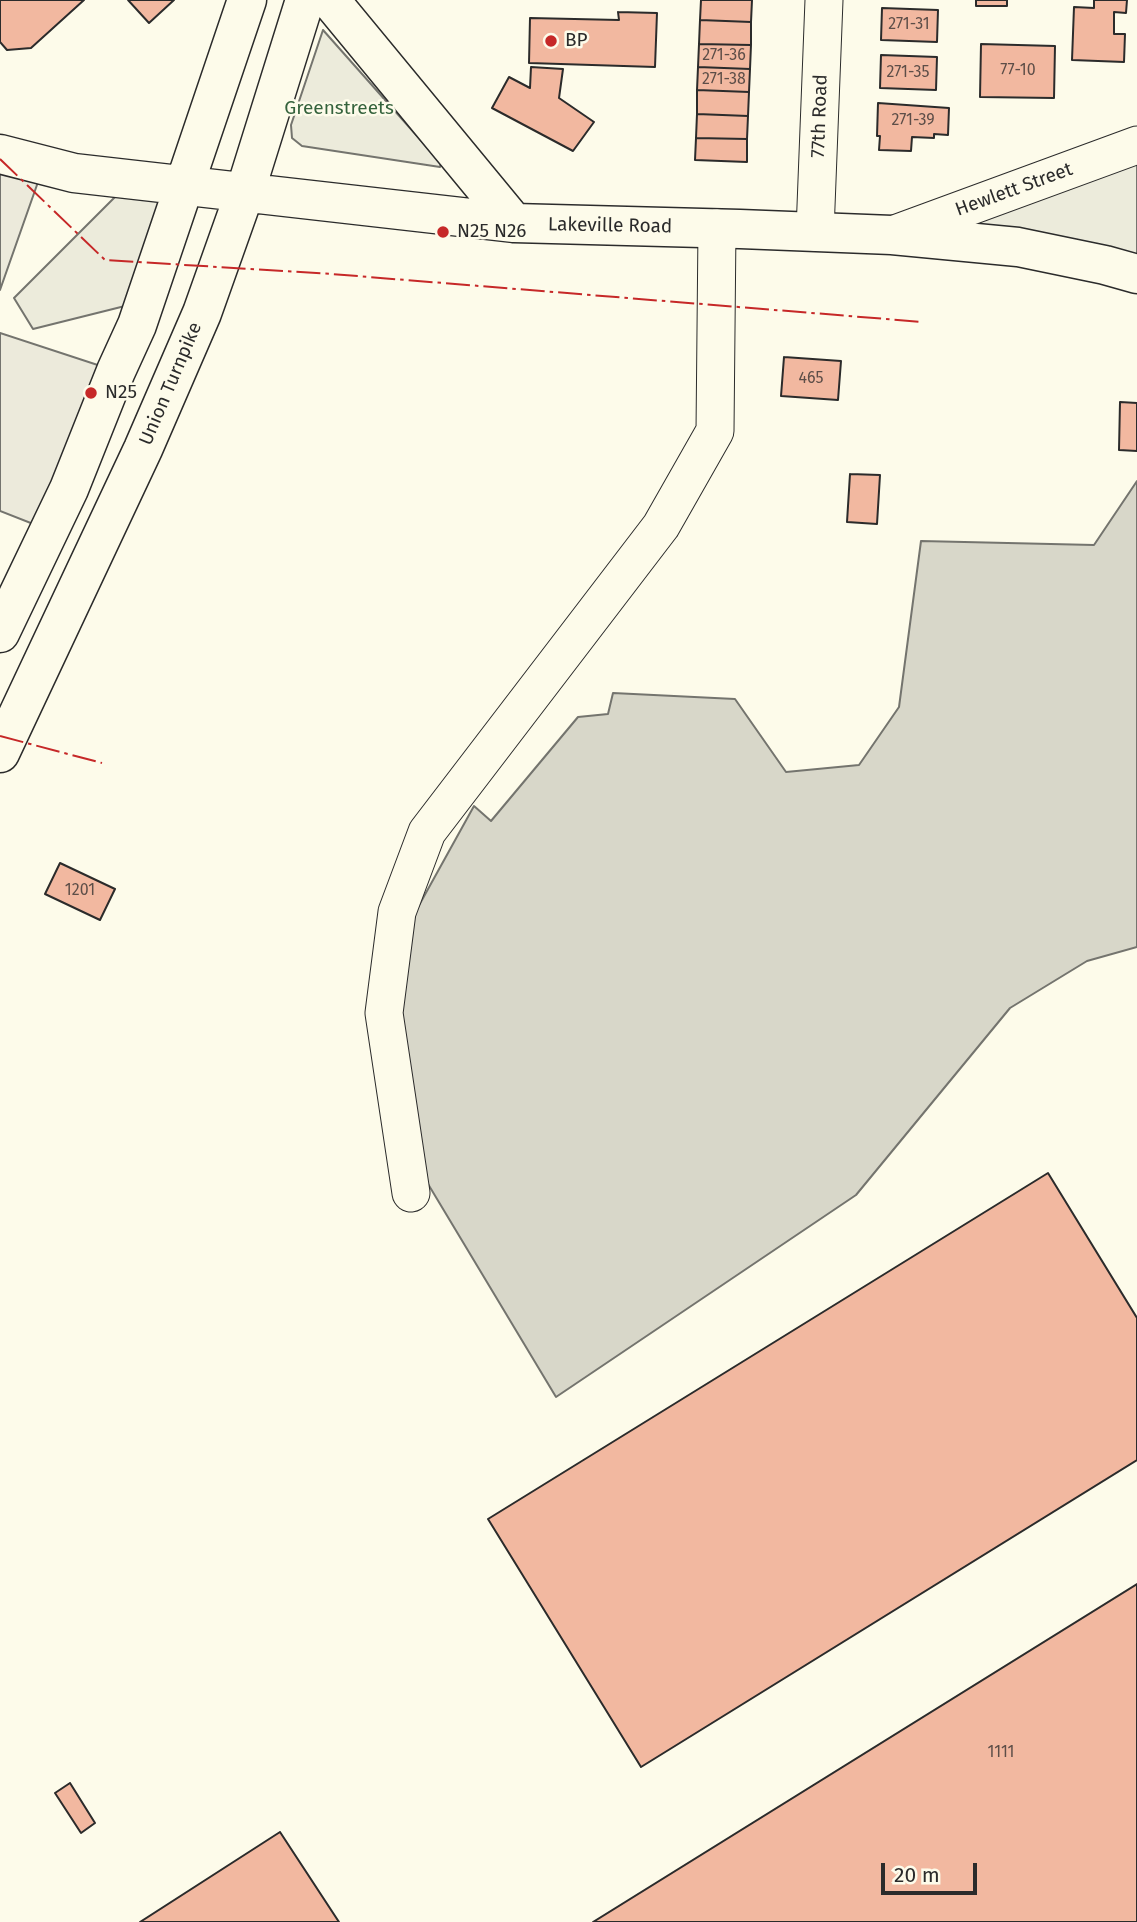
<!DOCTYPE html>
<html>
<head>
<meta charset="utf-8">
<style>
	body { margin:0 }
	#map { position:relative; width:1137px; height:1922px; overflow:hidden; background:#fdfbea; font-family:"Fira Sans",sans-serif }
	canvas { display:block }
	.scale { position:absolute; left:881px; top:1863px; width:96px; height:32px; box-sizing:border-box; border:4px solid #2b2b2b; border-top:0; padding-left:9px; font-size:21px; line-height:24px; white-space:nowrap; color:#2b2b2b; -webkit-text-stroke:5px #fdfbea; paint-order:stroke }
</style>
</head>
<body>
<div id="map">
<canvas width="1137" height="1922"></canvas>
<div class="scale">20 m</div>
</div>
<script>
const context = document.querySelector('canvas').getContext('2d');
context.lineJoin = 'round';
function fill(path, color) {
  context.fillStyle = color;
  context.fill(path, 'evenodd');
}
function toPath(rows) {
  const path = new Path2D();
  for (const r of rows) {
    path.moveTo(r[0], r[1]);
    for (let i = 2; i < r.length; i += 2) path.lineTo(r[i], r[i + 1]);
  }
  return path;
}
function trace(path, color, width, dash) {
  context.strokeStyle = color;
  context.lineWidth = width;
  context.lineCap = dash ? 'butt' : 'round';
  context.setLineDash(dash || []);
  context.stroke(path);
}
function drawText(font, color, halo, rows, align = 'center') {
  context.font = font + ' "Fira Sans",sans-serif';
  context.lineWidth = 5;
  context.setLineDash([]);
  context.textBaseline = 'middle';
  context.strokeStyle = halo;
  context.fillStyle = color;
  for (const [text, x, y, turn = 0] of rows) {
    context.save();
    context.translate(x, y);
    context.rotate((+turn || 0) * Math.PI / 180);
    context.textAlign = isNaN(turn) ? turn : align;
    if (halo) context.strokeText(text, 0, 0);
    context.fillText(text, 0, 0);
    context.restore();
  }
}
const green = toPath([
	[323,30,441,163,440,167,302,146,292,138,291,125,323,30],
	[1137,145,1137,274,892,235,1137,145],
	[133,179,187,187,145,301,33,329,14,298,133,179]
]);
fill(green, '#ecebdb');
trace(green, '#74746e', 2);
const parking = toPath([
	[0,154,44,165,0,290,0,154],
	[0,333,116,371,46,529,0,511,0,333]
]);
fill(parking, '#eceadb');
trace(parking, '#74746e', 2);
const water = toPath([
	[1137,481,1137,947,1087,961,1010,1008,856,1195,556,1397,410,1154,399,1031,412,918,474,806,491,821,578,717,608,714,613,693,735,699,786,772,859,765,899,707,921,541,1094,545,1137,481]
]);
fill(water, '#d8d7c9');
trace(water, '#74746e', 2);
const building = toPath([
	[0,0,84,0,31,48,7,50,0,42,0,0],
	[128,0,174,0,149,23,128,0],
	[701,0,752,0,751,22,700,20,701,0],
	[976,0,1007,0,1007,6,976,6,976,0],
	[1094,0,1127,0,1126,13,1114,12,1114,34,1125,34,1124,62,1072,60,1074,7,1094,8,1094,0],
	[882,8,938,10,937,42,881,40,882,8],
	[618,12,657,13,655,67,529,63,530,18,619,20,618,12],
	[700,20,751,22,751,45,699,44,700,20],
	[699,44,751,45,750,69,698,67,699,44],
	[981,44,1055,46,1054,98,980,97,981,44],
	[881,55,937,57,936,90,880,88,881,55],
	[531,67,563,69,559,98,594,122,573,151,492,108,509,77,530,88,531,67],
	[698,67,750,69,749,92,697,90,698,67],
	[697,90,749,92,748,116,697,114,697,90],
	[878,103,949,108,948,135,934,134,934,138,912,137,911,151,879,150,880,136,877,136,878,103],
	[697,114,748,116,747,139,696,138,697,114],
	[696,138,747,139,747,162,695,160,696,138],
	[784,357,841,361,838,400,781,396,784,357],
	[1120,402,1137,403,1137,451,1119,450,1120,402],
	[850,474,880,475,877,524,847,522,850,474],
	[60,863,115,889,100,920,45,894,60,863],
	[1048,1173,1137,1318,1137,1460,641,1767,488,1519,1048,1173],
	[1137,1584,1137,1922,593,1922,1137,1584],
	[70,1783,95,1823,81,1833,55,1793,70,1783],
	[280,1832,339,1922,140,1922,280,1832]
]);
fill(building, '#f2b8a0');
trace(building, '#2b2b2b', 2);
const minor = toPath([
	[815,232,824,0],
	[892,235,1137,145],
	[411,1193,384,1013,397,912,427,832,661,526,715,431,717,228]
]);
const major = toPath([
	[330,0,514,223],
	[0,154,74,173,514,223,740,229,892,235,1018,247,1105,265,1137,274],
	[0,633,69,489,116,371,137,325,247,0],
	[0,753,143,449,202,313,245,192,305,0]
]);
trace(minor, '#2b2b2b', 39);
trace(major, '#2b2b2b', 41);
trace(minor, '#fdfbea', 37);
trace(major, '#fdfbea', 38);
trace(toPath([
	[0,159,105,260,332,274,923,322],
	[0,736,102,763]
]), '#c62828', 2, [24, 5, 3.5, 5]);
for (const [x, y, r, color] of [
	[551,41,7,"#c62828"],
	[443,232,7,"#c62828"],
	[91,393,7,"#c62828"]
]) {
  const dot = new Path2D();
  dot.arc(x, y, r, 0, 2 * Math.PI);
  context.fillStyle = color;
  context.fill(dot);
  trace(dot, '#fdfbea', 2.5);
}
drawText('16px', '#5d4e48', null, [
	["271-31",909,25],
	["271-36",724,56],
	["77-10",1018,71],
	["271-35",908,73],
	["271-38",724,80],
	["271-39",913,121],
	["465",811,379],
	["1201",80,891],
	["1111",1001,1753]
]);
drawText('19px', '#2b2b2b', '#fdfbea', [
	["BP",565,41],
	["N25 N26",457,232],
	["N25",105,393]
], 'left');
drawText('19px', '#34623c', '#fdfbea', [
	["Greenstreets",339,109]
]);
drawText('19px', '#2b2b2b', '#fdfbea', [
	["77th Road",820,116,-88],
	["Hewlett Street",1014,190,-20],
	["Lakeville Road",610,226,1],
	["Union Turnpike",171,384,-67]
]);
</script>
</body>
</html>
